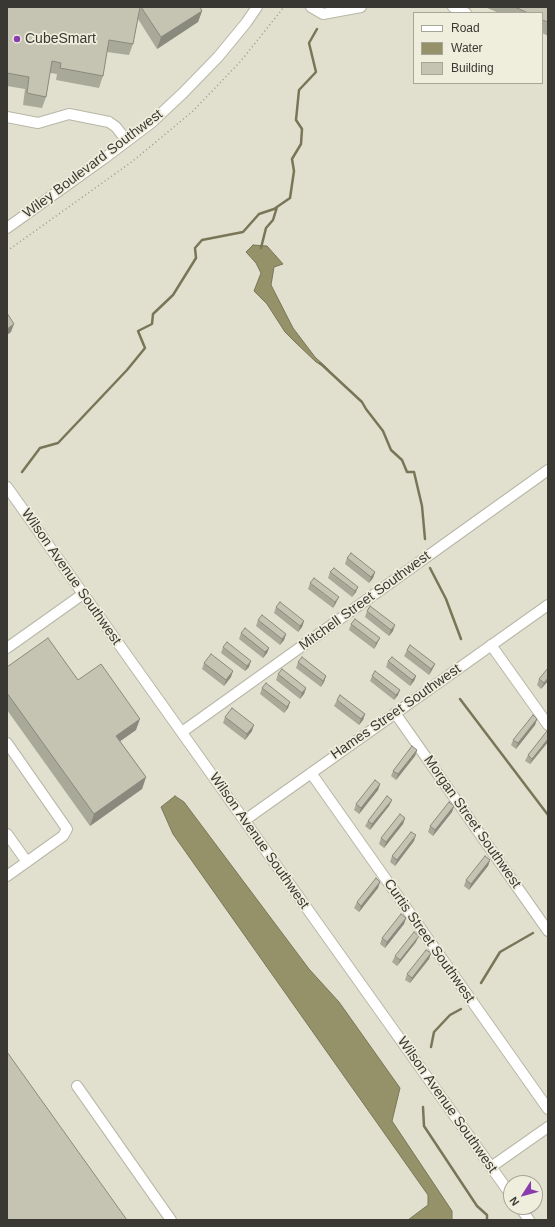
<!DOCTYPE html>
<html>
<head>
<meta charset="utf-8">
<style>
	body { margin:0 }
	#map { position:relative; width:555px; height:1227px; overflow:hidden; background:#e1e0cf; font-family:Arial,sans-serif }
	canvas { display:block }
	.frame { position:absolute; inset:0; border:8px solid #393832; pointer-events:none }
	.legend { position:absolute; left:413px; top:12px; width:130px; height:72px; box-sizing:border-box; background:#efeddc; border:1px solid #a6a598; margin:0; padding:5px 7px; list-style:none; font-size:12px; color:#393832 }
	.legend li { display:flex; align-items:center; gap:8px; height:20px }
	.legend b { width:20px; border:1px solid #a6a598 }
	.north { position:absolute; left:503px; top:1175px; width:40px; height:40px; box-sizing:border-box; background:#efeddc; border:1px solid #a6a598; border-radius:50%; rotate:234deg; font-size:11px; font-weight:700; line-height:16px; text-align:center; color:#393832 }
	.north::after { content:''; display:block; margin:auto; width:14px; height:18px; background:#883cad; clip-path:polygon(50% 0,100% 100%,50% 72%,0 100%) }
</style>
</head>
<body>
<div id="map">
<canvas width="555" height="1227"></canvas>
<div class="frame"></div>
<ul class="legend">
<li><b style="height:5px;background:#fff"></b>Road</li>
<li><b style="height:11px;background:#959169"></b>Water</li>
<li><b style="height:11px;background:#c5c4b3"></b>Building</li>
</ul>
<div class="north">N</div>
</div>
<script>
const context = document.querySelector('canvas').getContext('2d');
context.lineJoin = 'round';
function fill(path, color) {
  context.fillStyle = color;
  context.fill(path, 'evenodd');
}
function toPath(rows) {
  const path = new Path2D();
  for (const r of rows) {
    path.moveTo(r[0], r[1]);
    for (let i = 2; i < r.length; i += 2) path.lineTo(r[i], r[i + 1]);
  }
  return path;
}
function trace(path, color, width, dash) {
  context.strokeStyle = color;
  context.lineWidth = width;
  context.lineCap = dash ? 'butt' : 'round';
  context.setLineDash(dash || []);
  context.stroke(path);
}
function drawText(font, color, halo, rows, align = 'center') {
  context.font = font + ' Arial,sans-serif';
  context.lineWidth = 3.5;
  context.setLineDash([]);
  context.textBaseline = 'middle';
  context.strokeStyle = halo;
  context.fillStyle = color;
  for (const [text, x, y, turn = 0] of rows) {
    context.save();
    context.translate(x, y);
    context.rotate((+turn || 0) * Math.PI / 180);
    context.textAlign = isNaN(turn) ? turn : align;
    if (halo) context.strokeText(text, 0, 0);
    context.fillText(text, 0, 0);
    context.restore();
  }
}
const water = toPath([
	[253,245,267,246,283,264,274,267,271,285,293,328,315,357,329,370,316,362,295,342,285,332,267,304,254,291,261,273,256,263,246,252,253,245],
	[175,796,184,802,309,969,339,1002,400,1088,392,1121,452,1211,452,1220,408,1220,428,1205,428,1195,173,834,161,807,175,796]
]);
fill(water, '#959169');
trace(water, '#797658', 1);
trace(toPath([
	[261,248,266,228,273,220,277,207],
	[320,363,362,402,366,409,383,431,391,450,402,460,407,472,414,472,422,506,425,539],
	[22,472,40,448,58,443,127,370,145,348,138,331,152,324,153,314,173,295,196,258,195,248,202,240,243,232,259,214,274,209,290,198,294,171,292,159,301,144,302,129,296,120,299,90,316,72,309,43,317,29],
	[430,568,446,599,461,639],
	[460,699,548,815],
	[481,983,500,952,533,933],
	[431,1047,434,1032,450,1015,461,1009],
	[423,1107,424,1126,477,1206,487,1215,487,1220]
]), '#797658', 2.5);
const minor = toPath([
	[311,7,323,14,361,7],
	[453,7,466,13],
	[7,117,38,123,69,114,109,122,116,127,127,141],
	[7,228,106,157,151,123,183,93,218,57,246,23,257,7],
	[7,487,511,1195],
	[491,645,548,725],
	[7,648,83,594],
	[395,713,548,931],
	[182,732,548,470],
	[7,743,67,829,63,836,7,876],
	[311,773,548,1109],
	[245,820,548,605],
	[7,834,27,862],
	[77,1086,171,1220],
	[491,1167,548,1127],
	[520,1207,529,1220]
]);
trace(minor, '#b8b7a7', 12);
trace(toPath([
	[7,251,133,161,193,111,240,62,284,7]
]), '#98978b', 1.5, [1, 3]);
trace(minor, '#fff', 10);
fill(toPath([
	[7,7,138,14,141,7,202,11,198,22,157,49,138,19,133,44,129,55,107,52,103,76,99,88,56,80,57,74,50,73,46,97,42,108,23,105,25,89,7,86],
	[485,7,548,7,548,36,542,33,542,13,499,13],
	[347,558,375,572,373,578,369,583,345,564],
	[330,572,356,592,352,597,328,578],
	[310,583,336,603,333,608,308,589],
	[276,607,304,621,302,627,298,632,274,613],
	[367,611,393,631,389,636,365,617],
	[258,620,286,634,284,640,280,645,256,626],
	[351,624,377,644,374,649,349,630],
	[241,633,269,648,267,653,263,658,239,639],
	[223,647,249,667,245,671,221,653],
	[407,650,435,664,432,670,429,675,404,656],
	[388,661,416,676,414,681,410,686,386,667],
	[298,662,326,676,324,682,321,687,296,668],
	[204,663,231,677,224,686,202,669],
	[7,667,78,680,136,730,120,741,146,777,142,789,90,826,7,710],
	[548,668,548,681,541,689,537,685,539,679],
	[278,674,306,688,304,694,300,699,276,680],
	[372,676,398,695,394,700,370,681],
	[262,688,290,702,288,708,284,713,260,694],
	[337,700,365,714,363,720,359,725,334,706],
	[225,717,252,731,245,740,223,723],
	[537,719,535,725,516,749,511,745,513,740],
	[548,732,548,742,530,764,525,761,528,755],
	[417,750,415,756,396,780,391,776,393,771],
	[380,784,378,790,359,814,354,810,356,804],
	[392,800,389,806,370,830,365,826,368,821],
	[454,806,452,812,433,836,428,832,430,826],
	[405,818,403,824,384,848,379,844,381,838],
	[414,841,395,866,390,862,392,856],
	[490,860,488,866,469,890,464,886,466,880],
	[380,882,378,888,359,912,354,908,357,902],
	[406,918,404,924,385,948,380,944,382,938],
	[416,942,397,966,392,962,395,956],
	[431,953,429,959,410,983,405,980,407,974]
]), '#a9a99a');
fill(toPath([
	[202,11,198,22,157,49,161,37],
	[14,324,11,332,7,335,7,329],
	[375,572,373,578,369,583,371,577],
	[358,587,356,592,352,597,355,591],
	[339,597,336,603,333,608,335,602],
	[304,621,302,627,298,632,300,626],
	[395,625,393,631,389,636,391,630],
	[286,634,284,640,280,645,282,639],
	[380,638,377,644,374,649,376,643],
	[269,648,267,653,263,658,265,652],
	[251,661,249,667,245,671,247,666],
	[435,664,432,670,429,675,431,669],
	[233,671,231,677,224,686,226,680],
	[326,676,324,682,321,687,323,681],
	[416,676,414,681,410,686,412,680],
	[548,678,548,681,541,689,544,683],
	[306,688,304,694,300,699,302,693],
	[400,690,398,695,394,700,396,695],
	[290,702,288,708,284,713,287,707],
	[365,714,363,720,359,725,361,719],
	[140,719,136,730,112,747,116,736],
	[537,719,535,725,516,749,518,743],
	[254,725,252,731,245,740,247,734],
	[548,739,548,742,530,764,532,759],
	[417,750,415,756,396,780,398,774],
	[146,777,142,789,90,826,94,814],
	[380,784,378,790,359,814,361,808],
	[392,800,389,806,370,830,372,824],
	[454,806,452,812,433,836,435,830],
	[405,818,403,824,384,848,386,842],
	[416,835,414,841,395,866,397,860],
	[490,860,488,866,469,890,471,884],
	[380,882,378,888,359,912,361,906],
	[406,918,404,924,385,948,387,942],
	[419,936,416,942,397,966,400,960],
	[431,953,429,959,410,983,412,978]
]), '#8a897d');
const building = toPath([
	[7,7,140,7,133,44,109,40,103,76,60,68,61,63,52,61,46,97,27,93,29,77,7,73,7,7],
	[141,7,200,7,202,11,161,37,141,7],
	[515,7,548,7,548,22,542,20,542,13,528,13,515,7],
	[7,313,14,324,7,329,7,313],
	[351,553,375,572,371,577,347,558,351,553],
	[334,568,358,587,355,591,330,572,334,568],
	[314,578,339,597,335,602,310,583,314,578],
	[280,602,304,621,300,626,276,607,280,602],
	[370,606,395,625,391,630,367,611,370,606],
	[262,615,286,634,282,639,258,620,262,615],
	[355,619,380,638,376,643,351,624,355,619],
	[245,628,269,648,265,652,241,633,245,628],
	[48,638,78,680,101,664,140,719,116,736,146,777,94,814,7,693,7,667,48,638],
	[227,642,251,661,247,666,223,647,227,642],
	[410,645,435,664,431,669,407,650,410,645],
	[211,654,233,671,226,680,204,663,211,654],
	[302,657,326,676,323,681,298,662,302,657],
	[392,657,416,676,412,680,388,661,392,657],
	[548,668,548,678,544,683,539,679,548,668],
	[282,669,306,688,302,693,278,674,282,669],
	[375,671,400,690,396,695,372,676,375,671],
	[266,683,290,702,287,707,262,688,266,683],
	[340,695,365,714,361,719,337,700,340,695],
	[232,708,254,725,247,734,225,717,232,708],
	[533,715,537,719,518,743,513,740,533,715],
	[547,731,548,732,548,739,532,759,528,755,547,731],
	[412,746,417,750,398,774,393,771,412,746],
	[375,780,380,784,361,808,356,804,375,780],
	[387,796,392,800,372,824,368,821,387,796],
	[449,802,454,806,435,830,430,826,449,802],
	[400,814,405,818,386,842,381,838,400,814],
	[411,832,416,835,397,860,392,856,411,832],
	[485,856,490,860,471,884,466,880,485,856],
	[376,878,380,882,361,906,357,902,376,878],
	[401,914,406,918,387,942,382,938,401,914],
	[414,932,419,936,400,960,395,956,414,932],
	[426,950,431,953,412,978,407,974,426,950],
	[7,1052,127,1220,7,1220,7,1052]
]);
fill(building, '#c5c4b3');
trace(building, '#8a897d', 1);
for (const [x, y, r, color] of [
	[17,39,4,"#883cad"]
]) {
  const dot = new Path2D();
  dot.arc(x, y, r, 0, 2 * Math.PI);
  context.fillStyle = color;
  context.fill(dot);
  trace(dot, '#efeddc', 1.5);
}
drawText('14px', '#393832', '#efeddc', [
	["CubeSmart",25,39]
], 'left');
drawText('14px', '#393832', '#efeddc', [
	["Wiley Boulevard Southwest",93,164,-37],
	["Wilson Avenue Southwest",71,577,55],
	["Mitchell Street Southwest",365,601,-36],
	["Hames Street Southwest",396,712,-35],
	["Morgan Street Southwest",472,822,55],
	["Wilson Avenue Southwest",259,841,55],
	["Curtis Street Southwest",429,941,55],
	["Wilson Avenue Southwest",447,1105,55]
]);
</script>
</body>
</html>
